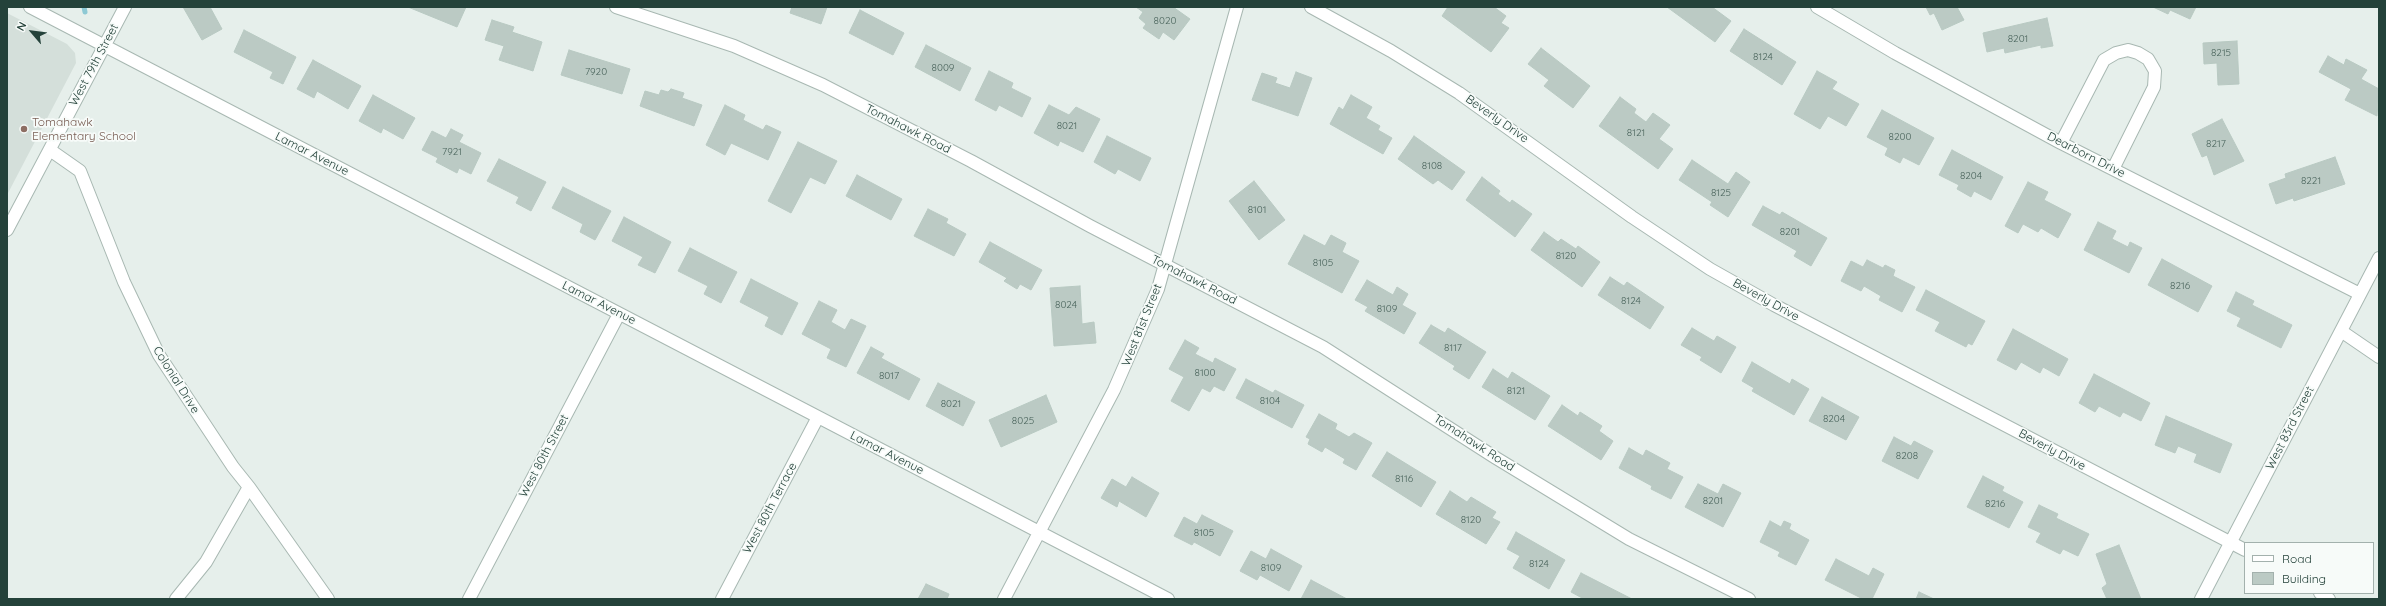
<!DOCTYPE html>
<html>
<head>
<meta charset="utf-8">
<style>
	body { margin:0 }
	#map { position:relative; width:2386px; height:606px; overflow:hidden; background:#e6efeb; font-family:Quicksand,sans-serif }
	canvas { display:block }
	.frame { position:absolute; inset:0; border:8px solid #24423a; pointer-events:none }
	.legend { position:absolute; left:2244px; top:542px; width:130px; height:52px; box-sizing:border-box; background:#f7fbf9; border:1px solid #a3b1ad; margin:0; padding:5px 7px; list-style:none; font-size:12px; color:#24423a }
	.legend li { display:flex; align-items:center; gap:8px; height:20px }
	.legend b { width:20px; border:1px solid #a3b1ad }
	.north { position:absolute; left:12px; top:12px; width:40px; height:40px; -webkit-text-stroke:3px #f7fbf9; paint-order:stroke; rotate:298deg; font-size:11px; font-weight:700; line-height:16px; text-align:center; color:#24423a }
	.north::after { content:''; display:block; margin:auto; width:14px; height:18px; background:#24423a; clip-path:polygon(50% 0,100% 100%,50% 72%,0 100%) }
</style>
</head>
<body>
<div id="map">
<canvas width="2386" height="606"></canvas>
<div class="frame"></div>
<ul class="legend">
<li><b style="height:5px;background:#fff"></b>Road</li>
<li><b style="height:11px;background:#bbcac4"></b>Building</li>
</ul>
<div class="north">N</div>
</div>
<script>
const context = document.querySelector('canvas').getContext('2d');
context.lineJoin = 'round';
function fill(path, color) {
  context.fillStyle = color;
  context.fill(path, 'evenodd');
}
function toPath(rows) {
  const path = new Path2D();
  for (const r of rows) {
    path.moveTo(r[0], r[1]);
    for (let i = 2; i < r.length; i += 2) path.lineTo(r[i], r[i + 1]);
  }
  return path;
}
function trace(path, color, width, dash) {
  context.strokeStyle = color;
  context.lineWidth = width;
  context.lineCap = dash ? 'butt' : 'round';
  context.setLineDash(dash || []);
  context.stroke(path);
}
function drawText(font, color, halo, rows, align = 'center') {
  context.font = font + ' Quicksand,sans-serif';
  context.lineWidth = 3.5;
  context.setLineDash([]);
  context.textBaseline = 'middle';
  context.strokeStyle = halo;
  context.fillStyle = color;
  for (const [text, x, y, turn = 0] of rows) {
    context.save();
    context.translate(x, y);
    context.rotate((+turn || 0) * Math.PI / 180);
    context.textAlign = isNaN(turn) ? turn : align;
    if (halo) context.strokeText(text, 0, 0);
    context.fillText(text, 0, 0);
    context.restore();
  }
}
fill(toPath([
	[7,13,67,44,75,53,76,63,7,195]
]), '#d4dfda');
trace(toPath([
	[84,7,85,12]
]), '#8ec9d4', 5);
const building = toPath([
	[183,7,210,7,222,29,202,40,183,7],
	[408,7,466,7,457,27,408,7],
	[792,7,827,7,821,24,790,13,792,7],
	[1136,7,1173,7,1190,19,1174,40,1163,32,1159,39,1143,28,1146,24,1139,18,1143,12,1136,7],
	[1448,7,1494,7,1506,16,1501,23,1509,28,1491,52,1442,16,1448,7],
	[1667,7,1712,7,1731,21,1715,42,1667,7],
	[1926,7,1957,7,1964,20,1942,30,1934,13,1930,15,1926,7],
	[2153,7,2196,7,2190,19,2170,10,2168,14,2153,7],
	[860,10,904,33,893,55,849,33,860,10],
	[2047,18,2053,46,2041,48,2041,45,2005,53,2004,48,1987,52,1983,33,2047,18],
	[492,20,514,27,512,32,542,42,533,71,499,60,504,46,485,40,492,20],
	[1744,29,1796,62,1782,85,1730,51,1744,29],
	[244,30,296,57,283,84,270,78,273,72,234,52,244,30],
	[2237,41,2239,84,2218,85,2217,63,2204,64,2203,43,2237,41],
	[926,45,971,68,960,91,915,67,926,45],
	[1541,48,1590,86,1573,108,1544,86,1549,80,1528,64,1541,48],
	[569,50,630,69,622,94,561,75,569,50],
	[2328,56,2344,65,2346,59,2367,70,2361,79,2379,89,2377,116,2345,100,2351,89,2319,72,2328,56],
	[313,60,361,86,348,109,317,91,314,98,297,89,313,60],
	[989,71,1013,83,1011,88,1031,98,1022,117,999,105,996,111,975,100,989,71],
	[1817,71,1837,82,1832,89,1859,104,1846,126,1828,116,1820,129,1794,114,1817,71],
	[1296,72,1312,78,1298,116,1252,100,1262,73,1277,78,1275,83,1290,88,1296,72],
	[671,89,684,93,682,98,702,105,694,126,640,106,645,91,659,95,661,90,668,92,671,89],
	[373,95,415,118,403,139,383,128,381,133,359,121,373,95],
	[1351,95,1372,107,1366,118,1380,126,1378,130,1392,138,1383,154,1330,124,1339,107,1343,110,1351,95],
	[1620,97,1636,109,1634,113,1646,122,1653,113,1670,125,1659,139,1673,149,1658,169,1599,126,1620,97],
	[725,105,745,115,743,120,763,130,766,125,781,132,768,160,731,143,725,155,706,145,725,105],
	[1049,105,1069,115,1076,107,1100,119,1083,152,1060,141,1058,146,1034,133,1049,105],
	[1882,110,1934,138,1919,165,1903,157,1900,163,1885,155,1888,148,1867,137,1882,110],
	[2222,119,2244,161,2214,175,2207,155,2202,157,2192,134,2222,119],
	[451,129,463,135,459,142,481,153,471,174,459,168,457,173,436,162,438,158,422,150,432,131,446,138,451,129],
	[1107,136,1151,158,1140,181,1118,169,1115,174,1094,162,1107,136],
	[1414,136,1465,172,1452,190,1438,180,1433,184,1398,159,1414,136],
	[798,142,837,161,825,184,810,177,791,213,768,201,798,142],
	[1952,150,2003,177,1991,200,1974,191,1971,197,1957,189,1959,185,1939,175,1952,150],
	[2335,157,2345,184,2294,201,2293,198,2276,204,2269,184,2286,178,2285,174,2335,157],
	[499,159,546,182,531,211,516,203,519,197,487,181,499,159],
	[1692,160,1728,184,1736,172,1750,182,1728,217,1710,205,1712,202,1679,180,1692,160],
	[857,175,902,199,891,220,846,196,857,175],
	[1482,177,1500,191,1498,194,1510,203,1512,200,1532,214,1515,237,1466,200,1482,177],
	[1254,181,1285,220,1259,240,1229,201,1254,181],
	[2028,182,2048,192,2044,200,2071,214,2058,238,2041,228,2038,232,2023,224,2018,233,2005,226,2028,182],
	[563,187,611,211,595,240,580,232,583,224,552,208,563,187],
	[1763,206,1780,215,1782,212,1827,238,1811,266,1794,256,1797,251,1752,225,1763,206],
	[928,209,948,219,946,223,966,234,954,256,914,236,928,209],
	[624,217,671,242,655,273,638,265,643,257,612,241,624,217],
	[2098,222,2116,231,2112,239,2128,247,2130,242,2142,248,2129,273,2084,250,2098,222],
	[1544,232,1558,242,1561,239,1576,249,1578,246,1600,262,1582,287,1531,250,1544,232],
	[1304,235,1325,246,1331,235,1346,243,1342,252,1359,261,1342,293,1288,264,1304,235],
	[990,242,1042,270,1031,290,1020,284,1017,289,1004,281,1007,278,979,262,990,242],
	[690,248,737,272,721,303,704,294,708,286,678,271,690,248],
	[2162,259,2212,286,2198,312,2148,285,2162,259],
	[1867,260,1883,268,1885,265,1895,270,1893,276,1915,287,1902,312,1879,300,1881,296,1864,286,1861,291,1841,281,1851,261,1863,267,1867,260],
	[1610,277,1624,286,1627,282,1664,307,1650,329,1598,295,1610,277],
	[751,279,798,303,782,335,765,326,769,317,740,302,751,279],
	[1367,280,1393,295,1397,287,1408,294,1402,305,1416,313,1404,334,1365,311,1368,307,1355,300,1367,280],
	[1080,286,1082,324,1094,322,1096,343,1054,346,1050,288,1080,286],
	[1926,290,1985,321,1972,345,1968,343,1966,347,1935,331,1940,322,1916,310,1926,290],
	[2236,292,2254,301,2252,305,2292,325,2281,348,2237,326,2241,318,2227,311,2236,292],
	[819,301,837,310,831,322,845,330,851,319,866,326,846,367,827,358,831,349,802,334,819,301],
	[1431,325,1445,333,1448,328,1486,352,1469,379,1453,369,1455,366,1419,343,1431,325],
	[1692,328,1714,341,1717,336,1736,347,1721,373,1700,360,1702,357,1681,345,1692,328],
	[2013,329,2068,359,2059,376,2043,367,2040,373,2021,362,2016,370,1997,360,2013,329],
	[1185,340,1199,348,1195,354,1213,363,1215,358,1236,369,1224,391,1214,386,1210,392,1202,388,1189,411,1171,401,1184,377,1169,369,1185,340],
	[871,347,884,354,881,358,920,379,909,400,857,373,871,347],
	[1752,362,1790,384,1792,379,1809,389,1794,415,1752,391,1754,388,1742,381,1752,362],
	[1493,369,1508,379,1512,372,1550,396,1535,420,1482,387,1493,369],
	[2094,374,2150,403,2141,421,2123,412,2120,417,2099,406,2095,412,2079,403,2094,374],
	[1246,379,1273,393,1275,390,1304,405,1292,428,1236,398,1246,379],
	[938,383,975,402,963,426,926,406,938,383],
	[1046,395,1057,422,1001,447,989,420,1046,395],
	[1822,397,1859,417,1846,440,1809,421,1822,397],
	[1562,405,1578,416,1580,412,1602,426,1599,431,1613,441,1601,460,1548,426,1562,405],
	[1319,414,1337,424,1335,429,1349,437,1354,433,1372,443,1356,470,1343,463,1345,459,1325,447,1322,452,1308,444,1310,439,1306,437,1319,414],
	[2166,416,2232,444,2220,473,2194,462,2197,454,2178,446,2175,453,2155,445,2166,416],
	[1894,437,1911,446,1914,441,1933,451,1918,479,1882,461,1894,437],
	[1629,448,1643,456,1646,450,1670,463,1667,469,1683,477,1671,499,1651,489,1652,486,1619,468,1629,448],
	[1387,452,1436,482,1421,507,1372,476,1387,452],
	[1983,476,2004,487,2002,491,2023,502,2009,528,1967,507,1983,476],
	[1132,477,1159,493,1146,517,1119,501,1117,507,1101,498,1112,479,1126,487,1132,477],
	[1698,484,1718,494,1723,484,1741,493,1723,527,1685,507,1698,484],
	[1450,491,1467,502,1471,497,1496,512,1492,518,1500,522,1486,544,1436,514,1450,491],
	[2039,505,2058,514,2056,518,2089,534,2078,556,2063,549,2060,554,2036,542,2041,533,2028,527,2039,505],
	[1202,515,1233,531,1220,556,1194,542,1192,545,1174,536,1184,517,1197,524,1202,515],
	[1770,521,1781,527,1784,521,1791,524,1789,529,1809,540,1796,565,1778,556,1780,552,1760,542,1770,521],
	[1516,532,1565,560,1549,589,1513,568,1520,556,1507,549,1516,532],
	[2119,545,2141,599,2107,599,2102,588,2107,584,2096,554,2119,545],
	[1271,549,1302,566,1289,591,1260,575,1257,580,1240,571,1251,551,1266,559,1271,549],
	[1836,559,1869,576,1873,568,1884,574,1872,599,1863,599,1825,580,1836,559],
	[1581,573,1632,599,1584,599,1571,592,1581,573],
	[1311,580,1347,599,1301,599,1311,580],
	[926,584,949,594,947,599,918,599,926,584],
	[1919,592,1934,599,1916,599,1919,592]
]);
fill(building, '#bbcac4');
trace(building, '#b8c9c2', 1);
const minor = toPath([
	[30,7,1168,599],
	[616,7,734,46,823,85,971,161,1090,226,1323,347,1496,458,1629,539,1749,599],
	[1311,7,1391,51,1459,93,1632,217,1710,269,1774,305,2245,550],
	[1817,7,1895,53,2061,143,2360,294],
	[2061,143,2104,60,2116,53,2128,50,2138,53,2148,59,2155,71,2154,87,2113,169],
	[50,150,80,171,124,282,159,355,233,467,249,487,328,599],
	[7,230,125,7],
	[2341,331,2379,357],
	[2320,593,2329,599],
	[176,599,206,562,249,487],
	[469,599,619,314],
	[722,599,818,417],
	[1004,599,1114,390,1158,289,1237,7],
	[2201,599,2379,258]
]);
trace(minor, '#a8b8b2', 14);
trace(minor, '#fff', 12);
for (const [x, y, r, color] of [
	[24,129,4,"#8d6e63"]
]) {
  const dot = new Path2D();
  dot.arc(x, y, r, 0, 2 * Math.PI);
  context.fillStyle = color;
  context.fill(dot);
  trace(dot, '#f7fbf9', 1.5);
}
drawText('10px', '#4a645c', null, [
	["8020",1165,21],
	["8201",2018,39],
	["8215",2221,53],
	["8124",1763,57],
	["8009",943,68],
	["7920",596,72],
	["8021",1067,126],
	["8121",1636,133],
	["8200",1900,137],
	["8217",2216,144],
	["7921",452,152],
	["8108",1432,166],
	["8204",1971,176],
	["8221",2311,181],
	["8125",1721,193],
	["8101",1257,210],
	["8201",1790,232],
	["8120",1566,256],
	["8105",1323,263],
	["8216",2180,286],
	["8124",1631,301],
	["8024",1066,305],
	["8109",1387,309],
	["8117",1453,348],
	["8100",1205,373],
	["8017",889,376],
	["8121",1516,391],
	["8104",1270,401],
	["8021",951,404],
	["8204",1834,419],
	["8025",1023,421],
	["8208",1907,456],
	["8116",1404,479],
	["8201",1713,501],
	["8216",1995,504],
	["8120",1471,520],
	["8105",1204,533],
	["8124",1539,564],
	["8109",1271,568]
]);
drawText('12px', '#24423a', '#f7fbf9', [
	["West 79th Street",94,65,-62],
	["Beverly Drive",1497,119,35],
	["Tomahawk Road",908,129,27],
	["Lamar Avenue",312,154,27],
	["Dearborn Drive",2086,155,27],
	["Tomahawk Road",1194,280,27],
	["Beverly Drive",1766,300,29],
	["Lamar Avenue",599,303,27],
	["West 81st Street",1142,325,-68],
	["Colonial Drive",176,380,58],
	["West 83rd Street",2290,428,-63],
	["Tomahawk Road",1474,443,33],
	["Beverly Drive",2052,450,28],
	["Lamar Avenue",887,453,27],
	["West 80th Street",544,456,-62],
	["West 80th Terrace",770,508,-62]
]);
drawText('12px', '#785e54', '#f7fbf9', [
	["Tomahawk",32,122],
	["Elementary School",32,136]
], 'left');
</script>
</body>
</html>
